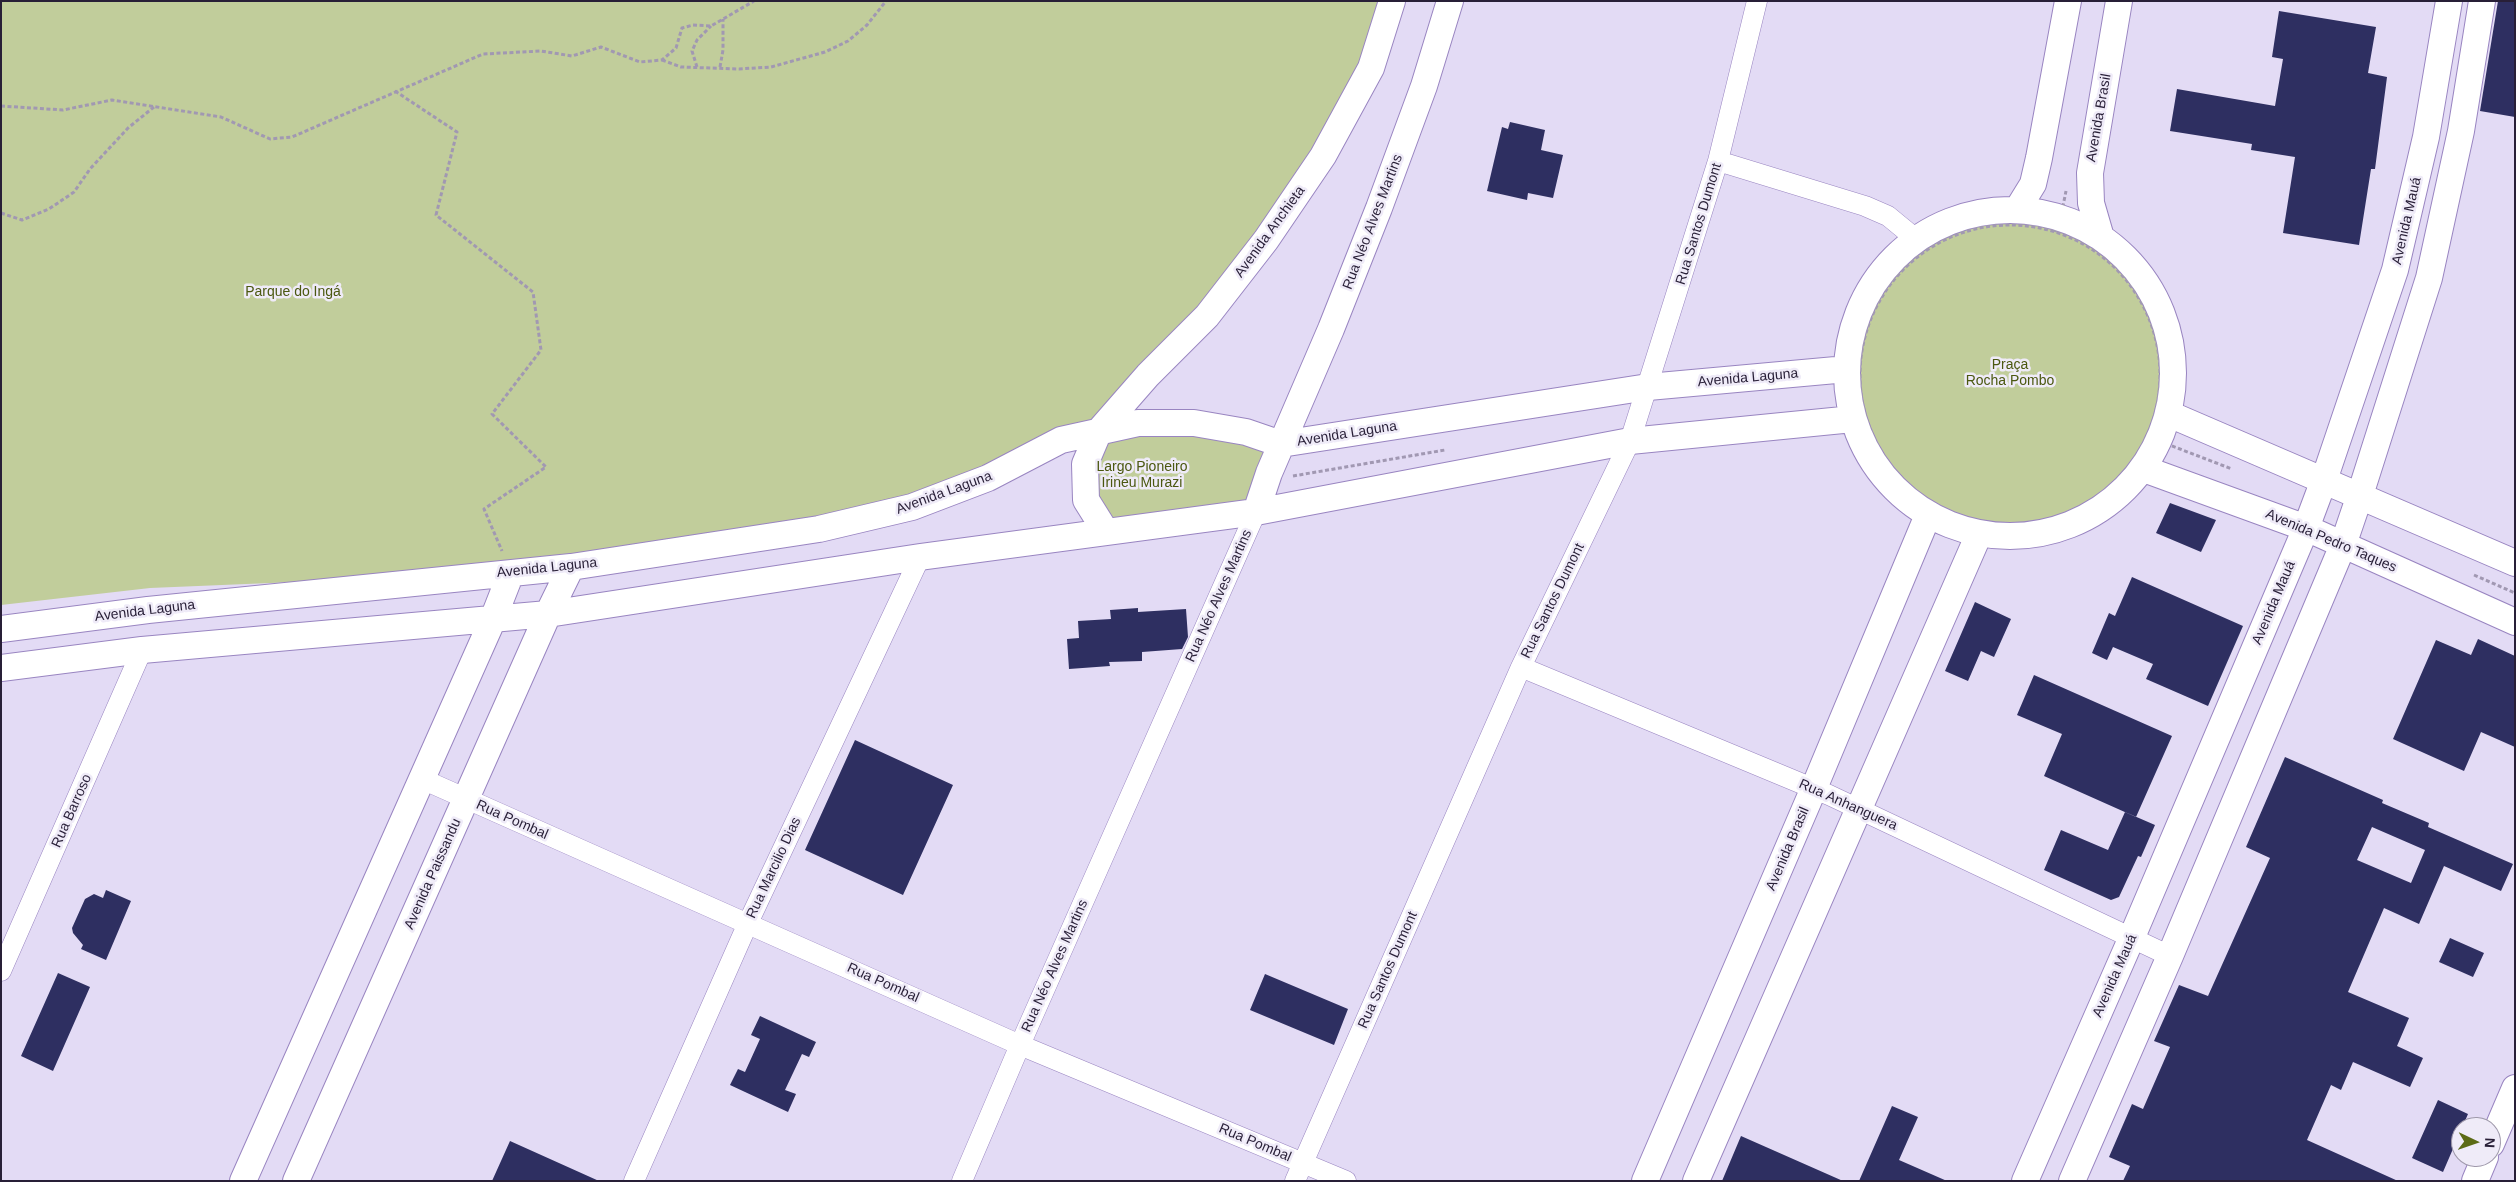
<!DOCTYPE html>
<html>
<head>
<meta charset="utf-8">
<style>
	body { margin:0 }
	#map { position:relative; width:2516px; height:1182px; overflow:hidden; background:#e3dbf5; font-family:Arial,sans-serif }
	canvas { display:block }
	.frame { position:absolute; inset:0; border:2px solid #281f37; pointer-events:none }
	.north { position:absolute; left:2451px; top:1117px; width:50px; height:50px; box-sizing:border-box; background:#efebf8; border:1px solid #9f99ab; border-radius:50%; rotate:93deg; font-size:14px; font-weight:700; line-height:20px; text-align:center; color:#281f37 }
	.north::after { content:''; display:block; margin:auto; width:18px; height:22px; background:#5c6b16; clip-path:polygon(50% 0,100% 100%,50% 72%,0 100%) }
</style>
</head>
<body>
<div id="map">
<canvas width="2516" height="1182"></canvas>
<div class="frame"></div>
<div class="north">N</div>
</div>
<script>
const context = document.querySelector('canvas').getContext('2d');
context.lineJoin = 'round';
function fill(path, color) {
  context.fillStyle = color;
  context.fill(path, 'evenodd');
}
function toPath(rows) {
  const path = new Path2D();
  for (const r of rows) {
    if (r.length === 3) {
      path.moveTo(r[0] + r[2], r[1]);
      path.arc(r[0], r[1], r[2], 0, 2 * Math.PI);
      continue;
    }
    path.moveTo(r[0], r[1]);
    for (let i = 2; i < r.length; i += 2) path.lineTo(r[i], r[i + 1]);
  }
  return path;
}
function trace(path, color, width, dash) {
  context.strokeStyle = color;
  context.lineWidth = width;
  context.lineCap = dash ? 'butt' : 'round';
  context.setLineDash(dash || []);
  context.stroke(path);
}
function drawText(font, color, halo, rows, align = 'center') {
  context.font = font + ' Arial,sans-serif';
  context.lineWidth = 5;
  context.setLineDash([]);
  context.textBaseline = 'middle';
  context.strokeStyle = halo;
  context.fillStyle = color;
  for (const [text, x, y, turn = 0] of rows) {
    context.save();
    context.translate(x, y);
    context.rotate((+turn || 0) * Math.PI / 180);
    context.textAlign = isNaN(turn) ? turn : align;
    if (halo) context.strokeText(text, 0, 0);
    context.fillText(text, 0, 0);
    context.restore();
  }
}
fill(toPath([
	[1,1,1392,1,1323,156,1100,431,1138,423,1281,444,1256,512,1106,532,1086,500,1099,432,912,507,511,573,150,588,1,605],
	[2010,373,163]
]), '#c1cd9b');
fill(toPath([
	[2498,1,2515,1,2515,117,2480,111],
	[2279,11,2376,27,2368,73,2387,77,2375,169,2371,169,2359,245,2283,233,2295,157,2251,150,2252,144,2170,131,2177,89,2275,106,2283,59,2272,57],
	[1510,122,1545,130,1541,150,1563,155,1553,198,1528,193,1527,200,1487,191,1502,127,1508,129],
	[2170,503,2216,520,2201,552,2156,533],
	[2132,577,2243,626,2208,706,2146,679,2153,664,2113,647,2107,660,2092,653,2109,613,2115,616],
	[1975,602,2011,619,1994,657,1981,651,1968,681,1945,671],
	[1138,608,1138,612,1186,609,1188,637,1182,649,1142,652,1142,661,1109,662,1110,666,1069,669,1067,639,1079,638,1078,621,1111,619,1110,610],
	[2478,639,2515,656,2515,747,2481,732,2464,771,2393,739,2436,640,2471,655],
	[2034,675,2172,736,2136,817,2044,776,2062,734,2017,715],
	[855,740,953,785,903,895,805,850],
	[2285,757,2383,800,2382,803,2429,823,2428,827,2513,864,2501,891,2444,866,2419,924,2384,908,2348,992,2409,1018,2397,1046,2423,1058,2410,1087,2353,1062,2341,1090,2331,1085,2307,1140,2398,1181,2123,1181,2130,1166,2109,1157,2132,1104,2143,1109,2170,1047,2154,1041,2179,985,2208,996,2270,858,2246,847],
	[2372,827,2425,850,2411,883,2357,860],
	[2125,812,2155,825,2141,857,2138,856,2119,897,2111,900,2044,870,2061,830,2108,850],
	[106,890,131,901,106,960,81,949,83,945,73,933,72,928,85,899,94,894,103,898],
	[2450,938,2484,953,2473,977,2439,962],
	[58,973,90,987,53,1071,21,1056],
	[1265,974,1348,1009,1334,1045,1250,1010],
	[760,1016,816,1042,809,1057,802,1054,785,1090,796,1094,788,1112,730,1085,738,1069,745,1072,760,1039,751,1035],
	[2438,1100,2468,1114,2443,1172,2412,1158],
	[1892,1106,1918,1117,1899,1160,1947,1181,1859,1181],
	[1741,1136,1843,1181,1722,1181],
	[510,1141,599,1181,492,1181]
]), '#2e2f61');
const minor = toPath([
	[1718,161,1865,206,1888,216,1916,239],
	[1521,667,1829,795,2170,956],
	[422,779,1020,1045,1346,1181],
	[1,971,142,650],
	[634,1181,748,923,920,557],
	[962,1181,1020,1045,1256,512],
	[1295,1181,1521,667,1630,441,1718,161,1757,1]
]);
const major = toPath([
	[2017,210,2033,184,2039,158,2068,1],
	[2010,373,163],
	[2100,234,2091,203,2090,173,2119,1],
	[2169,414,2515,563],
	[2144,469,2306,528,2515,622],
	[1256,512,1269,473,1331,329,1379,208,1424,86,1450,1],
	[1106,532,1086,500,1085,464,1099,431,1148,375,1207,316,1266,240,1323,156,1371,68,1392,1],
	[1,629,148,610,571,567,819,529,912,507,988,478,1061,440,1138,423,1194,423,1246,432,1281,444,1648,387,1847,369],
	[1,668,142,650,548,614,920,557,1256,512,1630,441,1853,419],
	[2491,1144,2515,1088],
	[243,1181,493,619,511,573],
	[296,1181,548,614,571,567],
	[1645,1181,1814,788,1928,515],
	[1696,1181,1979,534],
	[2025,1181,2132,937,2306,528,2324,480,2395,270,2426,137,2449,1],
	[2072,1181,2170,956,2343,545,2360,495,2429,278,2461,131,2482,1],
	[2475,1181,2485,1157]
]);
trace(minor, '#9985c1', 21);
trace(major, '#9985c1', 28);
trace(toPath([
	[662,60,681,67,739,69,771,67,825,52,848,41,867,25,886,1],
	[697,67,692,51,697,40,711,26],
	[720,67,723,50,723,19],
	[395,91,457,132,436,215,533,292,541,350,492,414,546,467,484,509,502,551],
	[1,106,63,110,112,100,221,117,270,139,292,137,483,54,541,51,572,56,601,47,640,62,662,60,676,48,682,28,693,25,711,26,754,1],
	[1,213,22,220,49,209,74,192,90,169,128,128,154,107],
	[2010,375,150],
	[2055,232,2061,216,2066,191],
	[2152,431,2159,441,2232,469],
	[2144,442,2155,446],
	[1293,476,1445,450],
	[2474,575,2515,593]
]), '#a198b2', 3, [4, 2.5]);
trace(minor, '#fff', 20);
trace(major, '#fff', 26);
drawText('14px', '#281f37', '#efebf8', [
	["Avenida Brasil",2099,118,-80],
	["Avenida Mauá",2407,221,-77],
	["Rua Néo Alves Martins",1373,222,-69],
	["Rua Santos Dumont",1699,224,-73],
	["Avenida Anchieta",1270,232,-54],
	["Avenida Laguna",1748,378,-5],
	["Avenida Laguna",1347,434,-9],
	["Avenida Laguna",944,493,-20],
	["Avenida Pedro Taques",2331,541,23],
	["Avenida Laguna",547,568,-6],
	["Rua Néo Alves Martins",1219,596,-66],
	["Rua Santos Dumont",1553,601,-64],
	["Avenida Mauá",2274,603,-67],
	["Avenida Laguna",145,611,-7],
	["Rua Anhanguera",1848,805,24],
	["Rua Barroso",72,811,-66],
	["Rua Pombal",512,820,24],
	["Avenida Brasil",1788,849,-67],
	["Rua Marcilio Dias",774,868,-65],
	["Avenida Paissandu",433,874,-66],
	["Rua Néo Alves Martins",1055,966,-66],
	["Rua Santos Dumont",1388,970,-66],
	["Avenida Mauá",2115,976,-66],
	["Rua Pombal",883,983,24],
	["Rua Pombal",1255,1143,23]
]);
drawText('14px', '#4b5810', '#efebf8', [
	["Parque do Ingá",293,292],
	["Praça",2010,365],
	["Rocha Pombo",2010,381],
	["Largo Pioneiro",1142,467],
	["Irineu Murazi",1142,483]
]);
</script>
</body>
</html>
